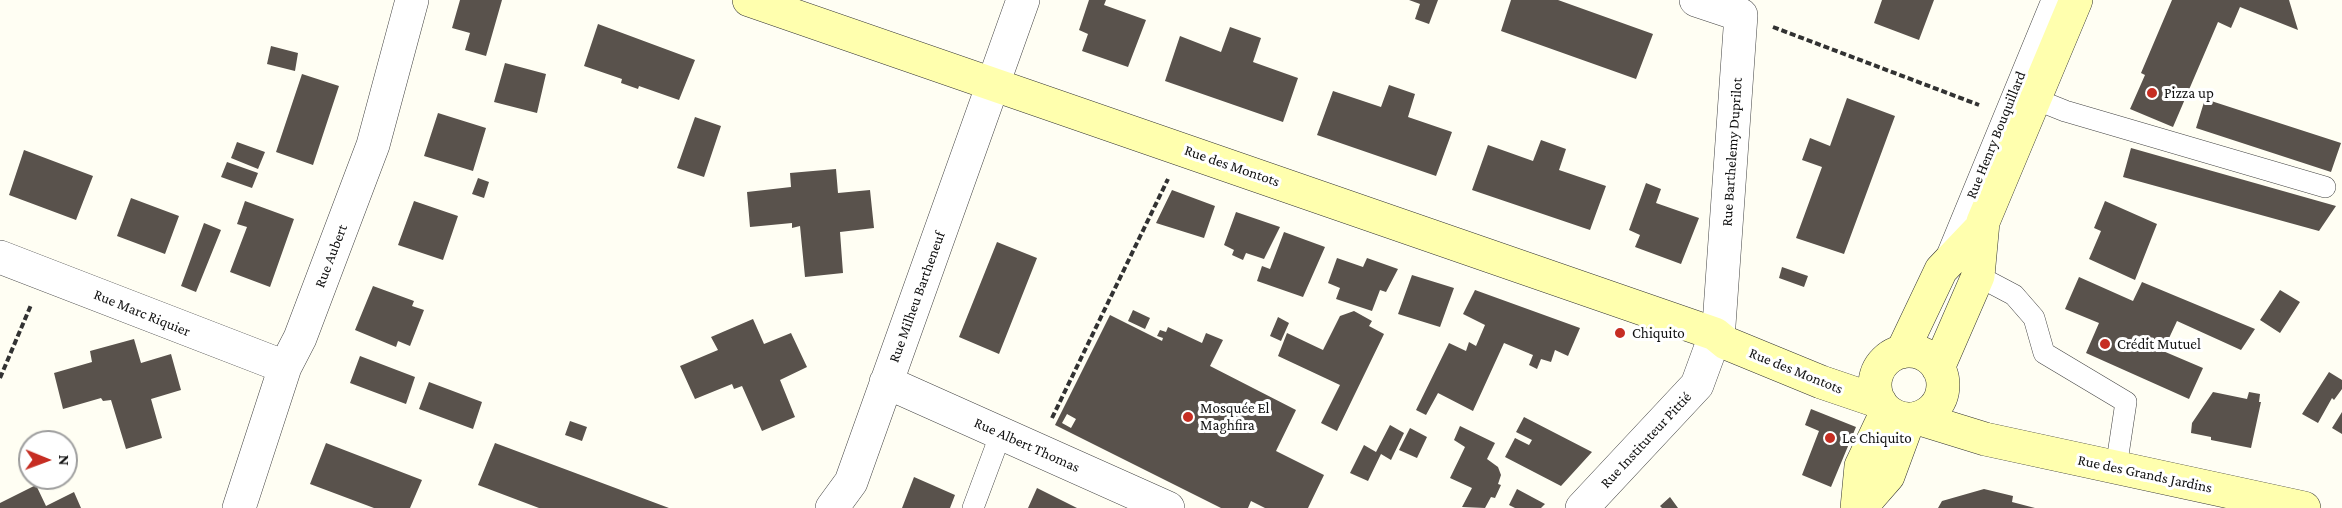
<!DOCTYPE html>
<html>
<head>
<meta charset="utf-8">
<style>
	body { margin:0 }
	#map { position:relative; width:2342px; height:508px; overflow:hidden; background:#fffef3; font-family:"Crimson Pro",serif }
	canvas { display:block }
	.north { position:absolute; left:18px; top:430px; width:60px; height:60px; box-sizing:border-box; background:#fff; border:2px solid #9f9f9f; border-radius:50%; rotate:91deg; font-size:16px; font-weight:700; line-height:24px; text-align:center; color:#101010 }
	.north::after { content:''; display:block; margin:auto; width:21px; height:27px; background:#c62d22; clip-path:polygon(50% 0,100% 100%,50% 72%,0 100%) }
</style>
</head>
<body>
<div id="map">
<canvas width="2342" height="508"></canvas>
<div class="north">N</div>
</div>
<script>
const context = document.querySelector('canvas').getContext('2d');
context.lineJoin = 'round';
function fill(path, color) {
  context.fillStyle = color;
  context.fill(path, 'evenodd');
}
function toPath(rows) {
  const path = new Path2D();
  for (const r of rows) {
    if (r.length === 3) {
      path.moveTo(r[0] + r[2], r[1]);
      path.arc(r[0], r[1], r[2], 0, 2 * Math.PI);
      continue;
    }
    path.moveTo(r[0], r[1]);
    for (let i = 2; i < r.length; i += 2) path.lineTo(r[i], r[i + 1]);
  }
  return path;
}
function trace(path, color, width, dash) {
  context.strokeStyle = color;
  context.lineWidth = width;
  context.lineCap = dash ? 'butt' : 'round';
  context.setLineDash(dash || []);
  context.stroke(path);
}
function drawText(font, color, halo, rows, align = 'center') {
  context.font = font + ' "Crimson Pro",serif';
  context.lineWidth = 6;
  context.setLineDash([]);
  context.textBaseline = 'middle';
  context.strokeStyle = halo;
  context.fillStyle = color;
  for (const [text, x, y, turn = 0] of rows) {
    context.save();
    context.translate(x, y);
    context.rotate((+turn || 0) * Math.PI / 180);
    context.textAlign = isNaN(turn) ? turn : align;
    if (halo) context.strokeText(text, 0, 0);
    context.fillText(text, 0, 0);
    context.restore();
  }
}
fill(toPath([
	[460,0,502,0,486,56,465,50,470,33,452,28],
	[1089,0,1106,0,1104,5,1146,20,1128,67,1082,51,1088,34,1079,30],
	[1409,0,1438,0,1429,24,1415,19,1420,4],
	[1511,0,1558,0,1653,34,1636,79,1501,31],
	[1882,0,1934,0,1919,40,1874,23],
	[2172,0,2289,0,2298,30,2240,7,2231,28,2218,22,2173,127,2130,109,2145,75,2141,73],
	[598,24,695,60,679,100,639,86,638,89,621,83,622,79,584,66],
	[1230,27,1261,38,1253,62,1298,78,1283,122,1165,81,1180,36,1221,52],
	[271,46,298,53,295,71,267,64],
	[505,63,546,74,537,113,494,102],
	[302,74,339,86,313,165,276,152],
	[1389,85,1415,94,1408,117,1452,132,1436,176,1317,135,1333,91,1381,107],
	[1847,98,1895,116,1844,254,1796,238,1822,167,1802,160,1810,138,1830,146],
	[2205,99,2341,143,2331,172,2196,128],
	[438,113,486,128,473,171,424,156],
	[695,117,721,126,704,177,677,168],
	[1541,140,1566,149,1559,170,1606,186,1590,230,1472,190,1488,145,1533,161],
	[237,142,265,152,258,169,231,158],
	[2131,148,2336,206,2319,231,2123,177],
	[24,150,93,176,76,220,9,195],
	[227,162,258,173,252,188,221,177],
	[836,169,838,193,870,190,874,228,840,232,843,273,805,277,800,226,792,228,792,223,750,227,747,192,791,187,790,173],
	[478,178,489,182,484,198,472,194],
	[1646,183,1661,189,1656,203,1699,218,1681,264,1635,247,1640,235,1629,230],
	[1172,190,1215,206,1204,238,1156,223],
	[131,198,179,216,165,254,117,236],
	[245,201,294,219,270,287,230,272,247,227,237,224],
	[414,201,458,216,443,260,398,245],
	[2105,201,2157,224,2135,280,2089,259,2101,231,2094,228],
	[1236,212,1280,227,1264,259,1246,253,1243,260,1232,255,1234,250,1224,245],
	[204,223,221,230,196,292,181,286],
	[1284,232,1325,247,1303,297,1257,281,1262,266,1270,269],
	[997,242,1037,258,999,354,959,337],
	[1337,258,1363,267,1367,258,1398,269,1386,292,1380,290,1372,311,1336,299,1340,288,1328,283],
	[1782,267,1808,276,1804,287,1779,278],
	[1412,275,1454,288,1440,327,1398,314],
	[2079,277,2133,301,2142,282,2255,329,2241,350,2177,321,2163,351,2203,368,2189,399,2086,353,2099,323,2065,309],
	[373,286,414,301,412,306,424,310,410,346,398,341,396,347,355,330],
	[1475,290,1580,328,1568,356,1555,350,1551,362,1541,359,1537,369,1529,365,1533,355,1504,343,1473,411,1438,393,1426,415,1416,410,1449,343,1466,351,1469,342,1476,346,1485,325,1463,314],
	[2280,290,2300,302,2280,333,2260,320],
	[1133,310,1150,318,1145,329,1128,321],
	[1354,311,1372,321,1369,326,1384,334,1337,431,1321,423,1340,385,1278,356,1287,333,1323,350,1340,316],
	[1110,315,1162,341,1163,338,1157,336,1160,330,1166,332,1168,327,1202,343,1206,333,1223,340,1210,366,1296,410,1276,451,1324,475,1308,508,1265,508,1251,501,1248,508,1221,508,1055,425],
	[1067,414,1076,419,1071,428,1062,423],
	[1278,317,1289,323,1281,341,1270,336],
	[753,319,764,344,791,333,807,367,780,380,795,417,762,431,742,386,734,389,732,384,695,399,680,366,718,350,711,337],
	[134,339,141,363,171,354,181,390,151,399,162,438,126,449,111,400,103,401,101,398,63,409,54,373,92,362,90,351],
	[360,356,415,377,406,404,350,383],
	[2329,372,2342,380,2342,389,2334,400,2332,398,2318,423,2302,414],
	[429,382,482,402,473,429,419,409],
	[2213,392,2247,399,2249,392,2260,394,2259,402,2261,402,2251,448,2211,440,2211,437,2191,433,2192,423],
	[1811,409,1856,427,1831,487,1802,475,1819,431,1805,425],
	[2342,412,2342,434,2332,428],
	[1524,417,1592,452,1561,486,1505,457,1515,438,1529,445,1532,440,1516,432],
	[570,421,587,427,582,441,565,435],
	[1390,425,1404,433,1391,460,1381,454,1368,481,1350,473,1364,445,1376,452],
	[1460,426,1495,443,1487,459,1498,467,1501,475,1498,484,1501,485,1495,498,1491,497,1485,508,1462,507,1472,488,1450,478,1465,447,1454,440],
	[1410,428,1427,437,1417,458,1399,450],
	[326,443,422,480,410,508,374,508,310,484],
	[495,443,669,508,539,508,478,485],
	[914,477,955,495,950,508,902,508],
	[36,485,46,506,74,492,81,508,0,508,0,503],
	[1037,488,1077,508,1028,508],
	[1517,489,1545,504,1541,508,1515,508,1509,505],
	[1984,489,2013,496,2012,502,2035,508,1938,508,1942,501],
	[1670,497,1678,508,1662,508,1660,506]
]), '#59524c');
const lane = toPath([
	[2035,99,2065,111,2325,187],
	[1947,255,2052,0],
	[1978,276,2014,295,2034,318,2044,353,2126,402,2116,468],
	[973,508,1001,433]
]);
const street = toPath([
	[0,257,285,367],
	[886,382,1168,508],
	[239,508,285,367,300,338,373,145,412,0],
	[832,508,851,482,1023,0],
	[1582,508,1697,385,1719,325,1741,15,1696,0]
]);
const secondary = toPath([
	[749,0,1715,334,1726,343,1821,382,1880,402],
	[1909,385,34],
	[1902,352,1941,270,1980,229],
	[1938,368,1978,276,1983,222,2076,0],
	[1917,418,1985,439,2304,508],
	[1857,508,1861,466,1887,411],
	[1860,508,1888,476,1909,419]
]);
trace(lane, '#434343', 22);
trace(street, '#434343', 34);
trace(secondary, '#323232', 34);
trace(toPath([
	[1773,27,1979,105],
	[0,378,31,305],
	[1052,418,1168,179]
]), '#323232', 4, [6, 3]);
trace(lane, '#fff', 21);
trace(street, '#fff', 33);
trace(secondary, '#ffffae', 33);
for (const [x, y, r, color] of [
	[2152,93,6,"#c62d22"],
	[1620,333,6,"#c62d22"],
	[2105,344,6,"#c62d22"],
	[1188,417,6,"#c62d22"],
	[1830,438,6,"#c62d22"]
]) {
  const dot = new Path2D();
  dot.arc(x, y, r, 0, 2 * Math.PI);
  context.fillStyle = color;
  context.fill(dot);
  trace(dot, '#fff', 2);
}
drawText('15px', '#101010', '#fff', [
	["Pizza up",2164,93],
	["Chiquito",1632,333],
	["Crédit Mutuel",2117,344],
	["Mosquée El",1200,408],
	["Maghfira",1200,425],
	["Le Chiquito",1842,438]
], 'left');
drawText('15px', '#101010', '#fff', [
	["Rue Henry Bouquillard",1996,135,-68],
	["Rue Barthelemy Duprilot",1732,152,-86],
	["Rue des Montots",1232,166,19],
	["Rue Aubert",331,256,-69],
	["Rue Milheu Bartheneuf",917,297,-70],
	["Rue Marc Riquier",142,313,22],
	["Rue des Montots",1796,371,22],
	["Rue Instituteur Pittié",1646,440,-47],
	["Rue Albert Thomas",1027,445,24],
	["Rue des Grands Jardins",2145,474,12]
]);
</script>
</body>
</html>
